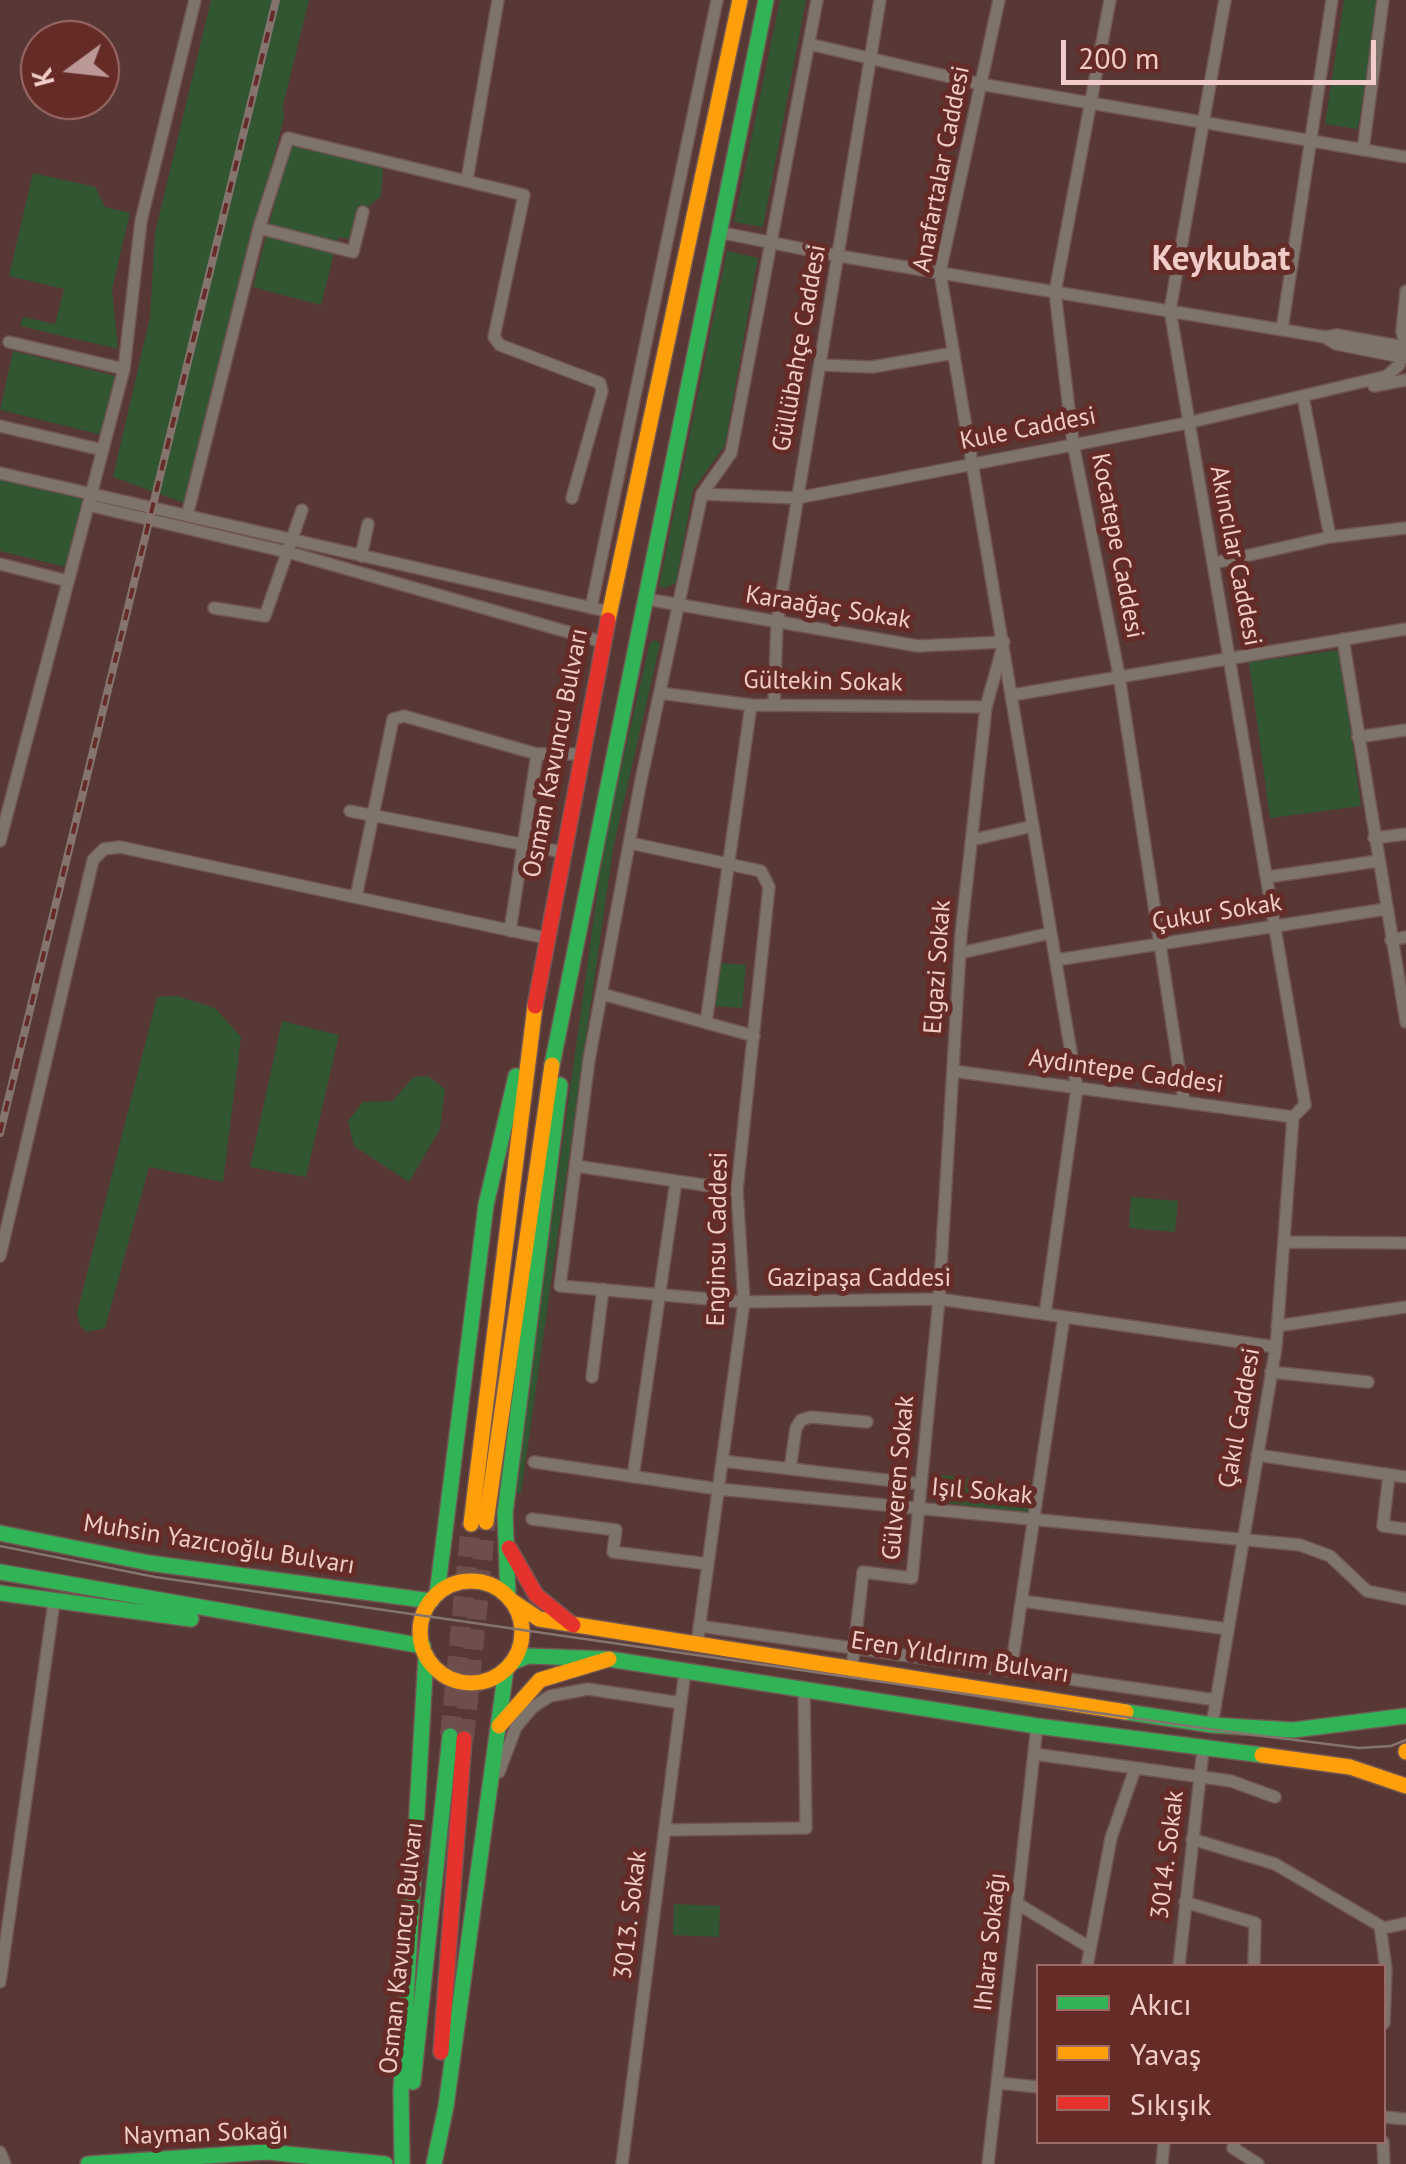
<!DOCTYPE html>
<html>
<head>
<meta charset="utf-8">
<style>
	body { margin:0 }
	#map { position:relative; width:1406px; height:2164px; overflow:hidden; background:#573835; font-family:"PT Sans",sans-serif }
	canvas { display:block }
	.legend { position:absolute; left:1036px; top:1964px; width:350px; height:180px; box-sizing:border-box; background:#652b27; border:2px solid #9d6b67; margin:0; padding:12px 18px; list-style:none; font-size:30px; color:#f1ccc8 }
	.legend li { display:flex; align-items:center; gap:20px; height:50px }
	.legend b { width:50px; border:2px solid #9d6b67 }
	.north { position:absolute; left:20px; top:20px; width:100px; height:100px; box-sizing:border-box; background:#652b27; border:2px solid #9d6b67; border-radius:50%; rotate:255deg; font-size:28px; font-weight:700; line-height:40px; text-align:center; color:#f1ccc8 }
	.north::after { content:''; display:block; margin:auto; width:35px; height:45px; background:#bb9895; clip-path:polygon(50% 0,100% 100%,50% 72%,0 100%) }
	.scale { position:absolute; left:1061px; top:40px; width:315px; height:45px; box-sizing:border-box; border:5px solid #f1ccc8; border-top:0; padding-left:12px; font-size:30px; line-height:35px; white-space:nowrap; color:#f1ccc8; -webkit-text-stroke:8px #652b27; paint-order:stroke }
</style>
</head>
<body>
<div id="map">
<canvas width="1406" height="2164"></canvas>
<ul class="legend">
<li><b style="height:12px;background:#30b455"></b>Akıcı</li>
<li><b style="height:12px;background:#ff9f0a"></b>Yavaş</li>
<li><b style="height:12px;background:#e5322d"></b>Sıkışık</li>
</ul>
<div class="north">K</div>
<div class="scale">200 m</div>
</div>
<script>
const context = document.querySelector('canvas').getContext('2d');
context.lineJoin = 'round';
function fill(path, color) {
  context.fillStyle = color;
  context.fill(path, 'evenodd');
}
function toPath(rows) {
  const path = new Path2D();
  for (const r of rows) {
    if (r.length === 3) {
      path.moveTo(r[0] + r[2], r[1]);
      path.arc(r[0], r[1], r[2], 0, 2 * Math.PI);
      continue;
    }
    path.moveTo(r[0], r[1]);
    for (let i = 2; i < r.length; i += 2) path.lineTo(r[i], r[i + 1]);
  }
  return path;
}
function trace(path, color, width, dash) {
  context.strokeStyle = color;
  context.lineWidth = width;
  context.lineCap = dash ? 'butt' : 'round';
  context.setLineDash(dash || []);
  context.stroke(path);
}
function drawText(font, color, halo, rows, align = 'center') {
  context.font = font + ' "PT Sans",sans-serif';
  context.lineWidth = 10;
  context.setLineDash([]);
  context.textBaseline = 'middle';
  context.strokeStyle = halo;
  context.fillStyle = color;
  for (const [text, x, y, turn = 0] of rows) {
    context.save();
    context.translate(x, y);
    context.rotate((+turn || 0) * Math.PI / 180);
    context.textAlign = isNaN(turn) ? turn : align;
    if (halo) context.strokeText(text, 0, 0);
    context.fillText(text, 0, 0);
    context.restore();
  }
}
fill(toPath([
	[211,0,309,0,283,105,284,118,184,503,113,477,150,317,155,233],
	[780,0,806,0,763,227,734,222],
	[1344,0,1378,0,1358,129,1325,124],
	[291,139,374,161,383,169,381,196,361,213,353,240,338,237,321,305,253,287],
	[33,173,95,187,105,207,130,213,112,289,118,349,20,326,23,317,55,324,64,289,9,276],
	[727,251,758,258,725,445,693,490,676,583,665,588,659,586],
	[13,351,116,376,102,435,0,410],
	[0,476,87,497,70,568,0,551],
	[656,640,660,644,613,849,521,1493,514,1493,605,837,650,643],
	[1340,650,1361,806,1270,818,1249,662],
	[717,963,746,965,742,1008,713,1006],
	[177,996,215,1008,241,1037,223,1182,149,1167,105,1328,87,1332,80,1326,77,1313,157,997],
	[282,1021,339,1035,306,1177,250,1167],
	[428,1076,445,1089,440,1129,409,1182,354,1146,348,1121,363,1102,393,1101,413,1077],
	[1131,1197,1178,1201,1175,1232,1129,1228],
	[936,1474,1036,1488,1032,1515,933,1501],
	[674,1904,720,1906,719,1937,673,1935]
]), '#325532');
trace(toPath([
	[450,1736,471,1524],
	[464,1739,486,1522]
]), '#6e4e4b', 20, [20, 10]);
const street = toPath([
	[817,0,731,453,702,494,640,785,589,1060,560,1286,744,1302,939,1299,1276,1347],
	[999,0,940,272,1077,1088,1045,1314],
	[1110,0,1055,292,1073,443,1119,675,1184,1102],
	[1225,0,1170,310,1305,1105,1293,1117],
	[809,44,980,84,1406,157],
	[1363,150,1383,0],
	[467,180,498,0],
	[259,228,353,252,363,212],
	[718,232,839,256,1325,337,1337,335,1406,347],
	[1406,291,1402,331,1406,349],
	[1282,329,1332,0],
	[1325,337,1336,344,1406,358],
	[9,342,124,369],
	[821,365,872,367,954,353],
	[1374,386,1406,380],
	[1303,397,1330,537],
	[0,426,103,450],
	[0,473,610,612],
	[702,494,797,498,1187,423,1387,376,1399,365,1404,346],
	[88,505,291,553,603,642],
	[187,516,259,228,288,138,524,195,494,337,500,345,600,383,602,391,572,498],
	[361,556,368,524],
	[1214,563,1330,537,1406,528],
	[0,564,68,581,67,585],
	[646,599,918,646,1004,642],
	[214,608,265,616,302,510],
	[591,608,717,0],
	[1343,639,1406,1022],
	[660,693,751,705,986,707],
	[1012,695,1406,629],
	[774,705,777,623,880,0],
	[1358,737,1406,730],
	[350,811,562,852],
	[1374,838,1406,834],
	[972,840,1033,826],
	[0,841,124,369,141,221,195,0],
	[630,843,761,871,769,887,737,1190,744,1302,697,1644],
	[1268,877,1378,861],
	[356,897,393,719,404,716,537,754,580,754],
	[510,931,537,754],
	[1391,940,1406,937],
	[960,953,1051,933],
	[1056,960,1386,909],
	[602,994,754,1036],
	[706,1023,751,705],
	[953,1071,1293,1117],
	[576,1166,737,1190],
	[1284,1242,1406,1243],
	[0,1256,93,860,104,849,120,847,546,938],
	[1277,1326,1406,1307],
	[1271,1372,1368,1382],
	[592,1377,603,1289],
	[1257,1455,1406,1477],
	[722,1461,921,1484],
	[534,1462,718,1489,1300,1545,1330,1556,1367,1591,1406,1599],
	[790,1469,796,1428,801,1420,811,1417,867,1422],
	[1389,1475,1383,1526,1406,1529],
	[633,1477,676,1181],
	[532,1519,616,1530,613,1552,708,1564],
	[1022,1601,1228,1629],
	[699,1626,1216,1700],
	[852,1667,863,1572,912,1578,939,1299,961,935,986,707,1003,646],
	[1011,1670,1064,1317],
	[1212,1725,1276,1347,1293,1117],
	[1034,1754,1231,1781,1275,1797],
	[499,1772,516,1727,533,1707,550,1696,588,1689,681,1703],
	[665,1830,806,1828,804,1689],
	[1192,1839,1275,1864,1384,1928,1406,1923],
	[1185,1902,1255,1923,1254,1966],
	[1018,1904,1089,1947],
	[1380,1926,1386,1969,1384,2023],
	[1087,1966,1111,1838,1135,1769],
	[1179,1966,1203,1750],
	[0,1982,54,1602],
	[999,2083,1038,2087],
	[1384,2117,1406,2119],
	[1235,2142,1233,2148,1258,2164],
	[1383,2142,1384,2164],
	[0,2152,5,2164],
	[622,2164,685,1671],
	[988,2164,1037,1726],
	[1162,2164,1164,2142]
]);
const fast = toPath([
	[552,1065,766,0],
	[0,1533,149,1563,431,1601],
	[0,1572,423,1646],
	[0,1593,191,1619],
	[437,1594,486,1205,516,1076],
	[508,1596,505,1513,560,1085],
	[513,1662,528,1656,609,1659,1037,1726,1262,1755],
	[1126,1712,1212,1725,1293,1730,1406,1716],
	[413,2082,450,1736],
	[88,2164,267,2152,385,2164],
	[402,2164,401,2091,426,1655],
	[434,2164,446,2106,506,1669]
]);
const slow = toPath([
	[608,620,740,0],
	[486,1522,552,1065],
	[471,1524,535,1006],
	[471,1632,51],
	[512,1601,539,1619,1126,1712],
	[499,1726,540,1680,609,1659],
	[1406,1751,1406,1752],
	[1262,1755,1350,1767,1406,1786]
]);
const jam = toPath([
	[535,1006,608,620],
	[509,1548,536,1595,573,1625],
	[441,2052,464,1739]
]);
trace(street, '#705552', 14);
trace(fast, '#705552', 18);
trace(slow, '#705552', 18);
trace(jam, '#705552', 18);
trace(street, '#7f746c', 11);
trace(fast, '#30b455', 15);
trace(slow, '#ff9f0a', 15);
trace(jam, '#e5322d', 15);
trace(toPath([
	[0,1546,155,1577,1223,1731,1359,1748,1391,1746,1406,1740]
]), '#85746e', 2.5);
const rail = toPath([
	[0,1133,276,0]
]);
trace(rail, '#85746e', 8);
trace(rail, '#652b27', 4, [11]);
drawText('25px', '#f1ccc8', '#652b27', [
	["Anafartalar Caddesi",942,169,-79],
	["Güllübahçe Caddesi",800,348,-80],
	["Kule Caddesi",1028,429,-11],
	["Kocatepe Caddesi",1117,546,79],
	["Akıncılar Caddesi",1235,556,79],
	["Karaağaç Sokak",828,608,9],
	["Gültekin Sokak",823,682,1],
	["Osman Kavuncu Bulvarı",556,753,-79],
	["Çukur Sokak",1217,913,-9],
	["Elgazi Sokak",938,967,-86],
	["Aydıntepe Caddesi",1126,1072,8],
	["Enginsu Caddesi",718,1239,-89],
	["Gazipaşa Caddesi",859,1279],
	["Çakıl Caddesi",1240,1418,-80],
	["Gülveren Sokak",899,1478,-85],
	["Işıl Sokak",982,1492,5],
	["Muhsin Yazıcıoğlu Bulvarı",219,1545,9],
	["Eren Yıldırım Bulvarı",960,1658,9],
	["3014. Sokak",1168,1855,-83],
	["3013. Sokak",631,1915,-83],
	["Ihlara Sokağı",991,1942,-84],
	["Osman Kavuncu Bulvarı",402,1948,-84],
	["Nayman Sokağı",206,2134,-2]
]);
drawText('bold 35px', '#f1ccc8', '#652b27', [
	["Keykubat",1221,260]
]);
</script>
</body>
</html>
